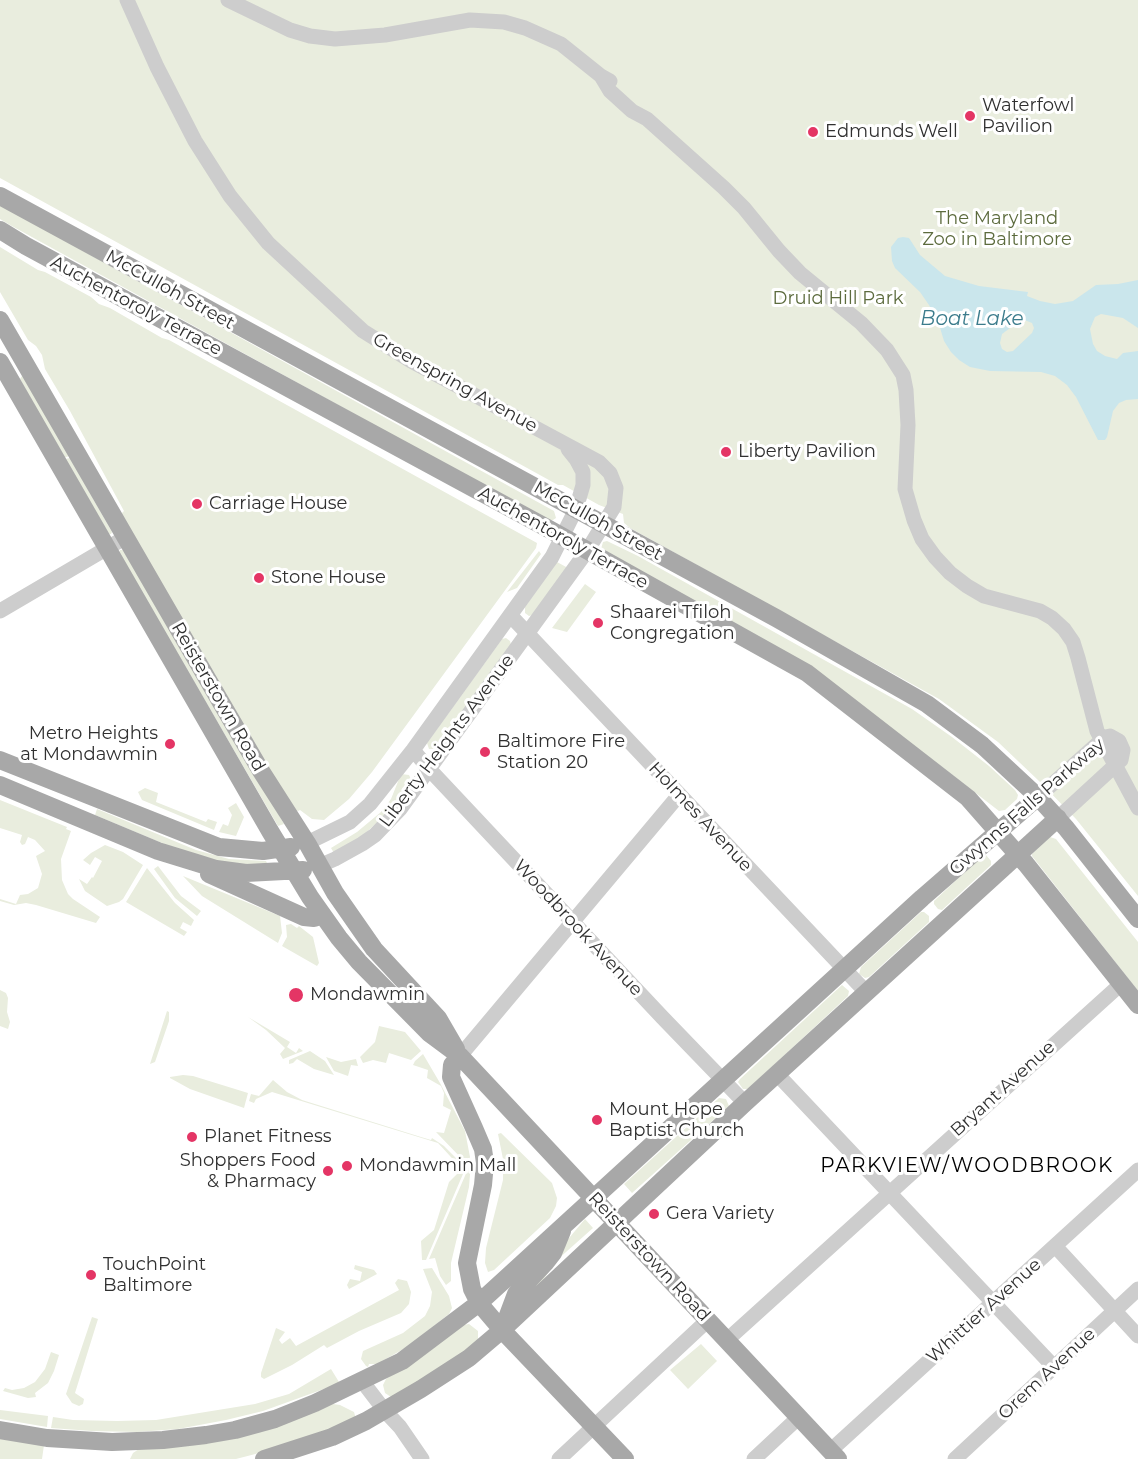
<!DOCTYPE html>
<html>
<head>
<meta charset="utf-8">
<style>
	body { margin:0 }
	canvas { display:block; background:#fff }
</style>
</head>
<body>
<canvas width="1138" height="1459"></canvas>
<script>
const context = document.querySelector('canvas').getContext('2d');
context.lineJoin = 'round';
function fill(path, color) {
  context.fillStyle = color;
  context.fill(path, 'evenodd');
}
function toPath(rows) {
  const path = new Path2D();
  for (const r of rows) {
    path.moveTo(r[0], r[1]);
    for (let i = 2; i < r.length; i += 2) path.lineTo(r[i], r[i + 1]);
  }
  return path;
}
function trace(path, color, width, dash) {
  context.strokeStyle = color;
  context.lineWidth = width;
  context.lineCap = dash ? 'butt' : 'round';
  context.setLineDash(dash || []);
  context.stroke(path);
}
function drawText(font, color, halo, rows, align = 'center') {
  context.font = font + ' Montserrat,sans-serif';
  context.lineWidth = 6;
  context.setLineDash([]);
  context.textBaseline = 'middle';
  context.strokeStyle = halo;
  context.fillStyle = color;
  for (const [text, x, y, turn = 0] of rows) {
    context.save();
    context.translate(x, y);
    context.rotate((+turn || 0) * Math.PI / 180);
    context.textAlign = isNaN(turn) ? turn : align;
    if (halo) context.strokeText(text, 0, 0);
    context.fillText(text, 0, 0);
    context.restore();
  }
}
fill(toPath([
	[0,0,1138,0,1138,896,1076,819,1039,781,998,742,939,699,630,528,624,523,623,514,599,505,563,485,558,485,0,178],
	[0,205,554,511,556,518,553,520,549,520,524,507,10,225,0,219],
	[0,247,38,270,45,272,91,297,99,304,110,308,162,338,169,340,537,543,536,548,372,772,349,799,324,820,312,819,300,810,298,811,290,808,120,515,124,511,70,411,45,369,42,355,36,346,28,340,0,292],
	[22,376,24,376,69,456,64,458,20,379],
	[70,458,112,532,111,534,109,534,65,459],
	[607,541,638,556,912,709,952,737,989,766,1015,790,1018,795,1017,799,1005,810,999,811,881,720,601,549,603,542],
	[123,550,198,676,284,824,278,826,119,553,120,550],
	[539,551,541,554,517,588,507,592],
	[557,562,568,568,533,615,529,616,525,613,525,607],
	[585,584,596,592,567,632,552,628],
	[506,638,510,641,511,645,436,749,429,749,427,743,502,639],
	[401,774,409,775,412,781,391,810,361,837,334,853,331,848,357,832,381,812,391,799],
	[145,788,158,793,156,802,206,822,208,819,217,822,214,830,142,800,138,792],
	[0,800,67,827,66,829,71,831,61,859,62,880,68,894,73,899,100,917,96,923,36,905,26,903,14,905,0,901,0,899,16,904,20,895,28,894,38,888,42,874,36,856,45,851,35,840,28,837,25,844,22,845,20,842,22,835,0,828],
	[236,803,244,817,236,836,219,832,223,824,228,826,232,815,228,808],
	[97,809,196,850,229,859,266,861,269,867,231,865,188,854,95,815],
	[1050,837,1056,839,1138,942,1138,991,1032,856,1032,854],
	[105,845,123,852,143,865,123,899,119,902,107,906,85,891,79,879,87,884,92,877,93,878,102,861,95,857,90,865,83,860,91,853],
	[983,855,986,855,991,861,991,865,942,910,938,909,934,904,934,901],
	[158,866,181,896,201,911,197,916,175,898,154,869],
	[147,868,175,903,194,920,191,926,183,922,180,928,187,932,184,936,126,902],
	[183,876,280,916,282,933,278,943,202,896],
	[921,912,924,912,929,916,929,922,869,977,865,978,859,974,861,967],
	[291,924,297,928,299,926,313,937,319,963,317,966,282,946,287,937,286,925],
	[842,985,849,991,848,996,748,1089,743,1089,738,1082,740,1079],
	[0,990,6,993,8,998,7,1012,10,1022,8,1029,0,1026],
	[167,1011,169,1012,169,1021,155,1062,150,1064],
	[248,1017,290,1042,287,1047,296,1053,299,1048,303,1051,283,1059,280,1054,285,1048,266,1030],
	[379,1026,405,1032,421,1051,411,1060,389,1053,386,1063,373,1060,363,1063,360,1057,375,1042],
	[310,1051,325,1061,334,1075,314,1069,297,1059,293,1063,289,1064,289,1060],
	[423,1054,440,1083,465,1131,470,1157,466,1168,462,1159,436,1132,444,1133,451,1110,443,1106,444,1093,441,1086,427,1078,428,1070,413,1065,415,1061],
	[326,1057,341,1062,356,1059,358,1066,351,1065,348,1076,334,1071],
	[183,1075,193,1076,248,1093,244,1108,190,1089,170,1078,170,1077],
	[273,1080,287,1092,302,1100,421,1137,431,1140,432,1138,444,1146,459,1161,463,1169,463,1174,426,1260,422,1260,421,1241,434,1230,449,1182,462,1169,438,1143,272,1092,256,1099,254,1103,249,1101,251,1094,259,1096],
	[719,1098,726,1099,729,1106,632,1193,624,1184],
	[501,1133,552,1183,557,1198,556,1206,550,1218,494,1270,488,1272,485,1263,486,1248,503,1180,503,1159,498,1134],
	[471,1162,469,1187,451,1263,451,1281,446,1285,440,1276,435,1258,429,1259],
	[585,1219,593,1228,557,1260,541,1283,518,1299],
	[355,1265,374,1270,377,1274,349,1289,347,1285,350,1279,360,1281,362,1272,354,1269],
	[432,1268,449,1296,452,1308,449,1314,407,1347,377,1364,369,1364,368,1367,366,1366,361,1359,363,1351,403,1333,425,1316,430,1306,432,1292,423,1269],
	[398,1279,407,1281,411,1292,409,1304,401,1313,359,1331,327,1348,324,1345,292,1365,264,1379,261,1377,261,1373,276,1328,285,1332,279,1340,282,1344,290,1338,296,1346,399,1290,395,1283],
	[92,1317,98,1319,75,1393,84,1399,83,1404,79,1406,72,1403,66,1394],
	[469,1324,478,1331,478,1340,454,1361,391,1397,385,1393,383,1385,386,1379,463,1325],
	[701,1344,717,1361,688,1389,670,1370],
	[51,1352,59,1355,54,1371,48,1383,35,1393,36,1397,28,1398,3,1391,5,1388,12,1390,24,1388,35,1382,45,1369],
	[331,1369,339,1382,335,1385,263,1411,226,1420,178,1429,137,1432,92,1431,51,1428,53,1417,73,1420,117,1421,156,1420,255,1404,289,1394],
	[333,1404,340,1405,354,1412,356,1419,286,1446,236,1459,130,1459,133,1453,139,1449],
	[0,1410,48,1416,47,1427,0,1419],
	[0,1437,44,1445,42,1459,0,1459]
]), '#e9edde');
fill(toPath([
	[903,237,909,238,920,255,945,276,979,286,1028,292,1027,296,1040,301,1055,304,1073,301,1096,285,1118,284,1138,280,1138,328,1123,318,1101,314,1095,317,1090,329,1093,344,1097,351,1105,356,1117,359,1123,353,1138,351,1138,399,1126,400,1119,403,1113,411,1107,437,1105,440,1098,440,1076,397,1067,385,1055,376,1041,372,990,371,970,367,959,360,951,352,944,341,938,321,929,305,920,292,895,268,892,261,891,247,898,238],
	[1022,319,1032,323,1034,328,1032,333,1013,351,1007,352,1002,349,1000,343,1002,334]
]), '#cae6ec');
trace(toPath([
	[127,0,157,67,195,141,230,196,268,243,363,331,411,361,599,462,610,473,616,488,614,507,587,551,400,809,375,835,362,844,335,859,319,866],
	[228,0,290,30,310,36,335,39,385,35,470,20,504,22,525,28,561,44,601,76,610,81],
	[601,76,610,91,632,111,647,119,724,188,744,208,779,251,800,273,861,323,887,350,903,375,906,390,908,425,905,489,914,520,922,539,935,557,950,573,967,586,984,596,1040,611,1052,618,1064,629,1073,642,1078,658,1097,731,1138,808],
	[0,611,126,537],
	[510,615,866,992],
	[413,750,430,770,662,1017,745,1103],
	[1038,797,1105,737,1110,736,1119,741,1123,750,1121,760,1058,818],
	[307,843,350,822,370,804,413,750,552,557,576,509,583,485,583,472,576,459,568,449],
	[460,1056,679,795],
	[777,1074,1054,1367],
	[1055,1246,1138,1336],
	[727,1340,1121,984],
	[362,1381,385,1411,400,1427,422,1459],
	[830,1451,1138,1170],
	[559,1459,708,1320],
	[754,1459,799,1417],
	[955,1459,1138,1289]
]), '#cdcdcd', 15);
trace(toPath([
	[0,196,776,618,927,704,982,745,1038,797,1066,828,1138,919],
	[0,230,26,246,547,528,807,673,968,798,1026,864,1138,1005],
	[0,320,219,699,261,771,307,843,335,893,374,949,438,1018,456,1049],
	[0,362,270,831,310,897,339,938,359,962,429,1033,460,1056,838,1459],
	[0,760,219,847,263,851,291,847],
	[0,785,158,851,197,863,216,869,246,873,303,870],
	[209,874,304,917,314,918,323,915],
	[460,1056,452,1065,451,1077,474,1128,483,1149,485,1163,483,1185,467,1263,472,1289,479,1303,502,1330,625,1459],
	[504,1326,516,1294,546,1262,553,1253,562,1231],
	[0,1430,47,1438,112,1442,163,1440,206,1435,235,1430,275,1419,315,1403,402,1361,479,1303,922,898,1038,797],
	[264,1459,332,1437,366,1421,421,1389,469,1358,502,1330,745,1103,1058,818]
]), '#a8a8a8', 18);
for (const [x, y, r, color] of [
	[970,116,6,"#e43565"],
	[813,132,6,"#e43565"],
	[726,452,6,"#e43565"],
	[197,504,6,"#e43565"],
	[259,578,6,"#e43565"],
	[598,623,6,"#e43565"],
	[170,744,6,"#e43565"],
	[485,752,6,"#e43565"],
	[296,995,8,"#e43565"],
	[597,1120,6,"#e43565"],
	[192,1137,6,"#e43565"],
	[347,1166,6,"#e43565"],
	[328,1171,6,"#e43565"],
	[654,1214,6,"#e43565"],
	[91,1275,6,"#e43565"]
]) {
  const dot = new Path2D();
  dot.arc(x, y, r, 0, 2 * Math.PI);
  context.fillStyle = color;
  context.fill(dot);
  trace(dot, '#fff', 2);
}
drawText('18px', '#303030', '#fff', [
	["Waterfowl",982,106],
	["Pavilion",982,127],
	["Edmunds Well",825,132],
	["Liberty Pavilion",738,452],
	["Carriage House",209,504],
	["Stone House",271,578],
	["Shaarei Tfiloh",610,613],
	["Congregation",610,634],
	["Metro Heights",158,734,"right"],
	["at Mondawmin",158,755,"right"],
	["Baltimore Fire",497,742],
	["Station 20",497,763],
	["Mondawmin",310,995],
	["Mount Hope",609,1110],
	["Baptist Church",609,1131],
	["Planet Fitness",204,1137],
	["Shoppers Food",316,1161,"right"],
	["& Pharmacy",316,1182,"right"],
	["Mondawmin Mall",359,1166],
	["Gera Variety",666,1214],
	["TouchPoint",103,1265],
	["Baltimore",103,1286]
], 'left');
drawText('18px', '#5c6b3d', '#fff', [
	["The Maryland",997,219],
	["Zoo in Baltimore",997,240],
	["Druid Hill Park",838,299]
]);
drawText('18px', '#303030', '#fff', [
	["McCulloh Street",170,290,29],
	["Auchentoroly Terrace",136,306,28],
	["Greenspring Avenue",455,383,29],
	["McCulloh Street",598,521,29],
	["Auchentoroly Terrace",563,538,29],
	["Reisterstown Road",218,697,60],
	["Liberty Heights Avenue",447,741,-53],
	["Gwynns Falls Parkway",1027,807,-41],
	["Holmes Avenue",700,817,47],
	["Woodbrook Avenue",578,928,47],
	["Bryant Avenue",1003,1089,-42],
	["Reisterstown Road",649,1257,47],
	["Whittier Avenue",984,1311,-42],
	["Orem Avenue",1047,1374,-43]
]);
drawText('italic 20px', '#3c7c8c', '#fff', [
	["Boat Lake",972,319]
]);
context.letterSpacing = '1.5px';
drawText('20px', '#000', '#fff', [
	["PARKVIEW/WOODBROOK",967,1166]
]);
context.letterSpacing = '0px';
</script>
</body>
</html>
